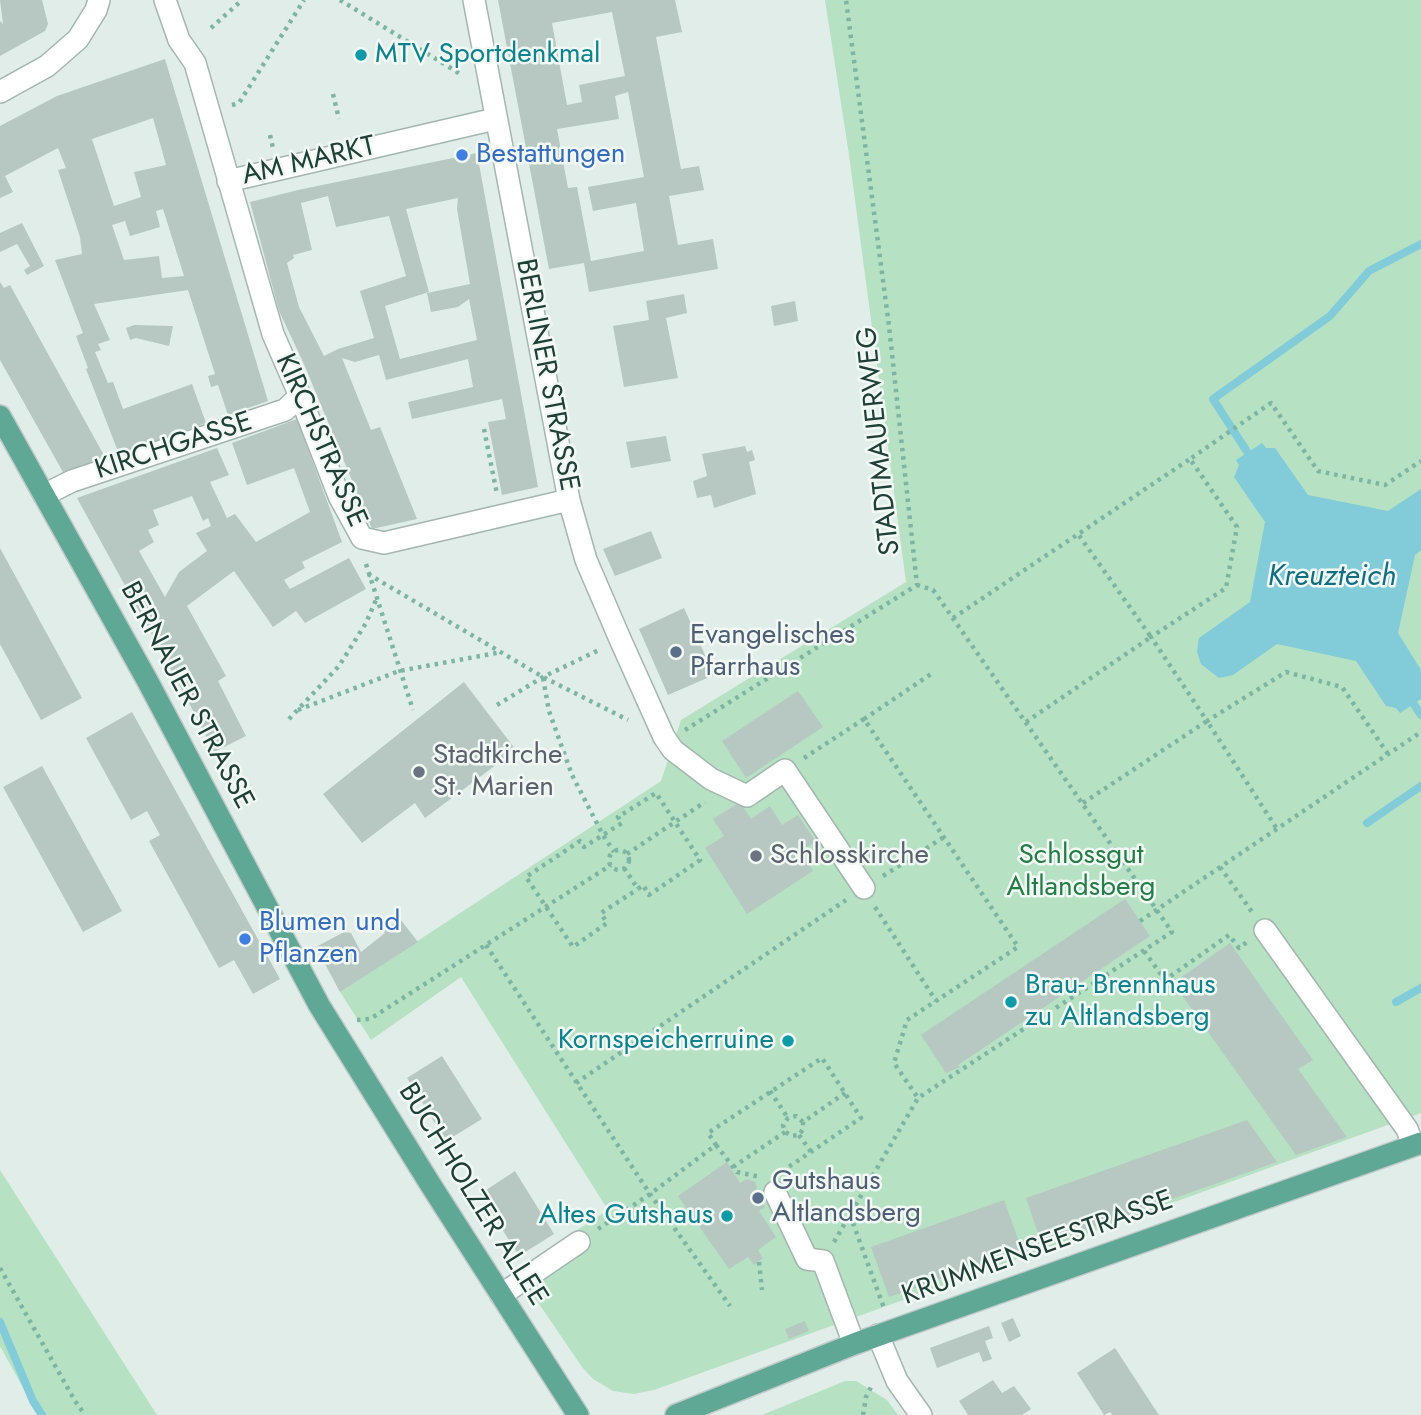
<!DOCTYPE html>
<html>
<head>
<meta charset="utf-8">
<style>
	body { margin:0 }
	canvas { display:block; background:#e1ede8 }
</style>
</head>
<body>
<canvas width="1421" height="1415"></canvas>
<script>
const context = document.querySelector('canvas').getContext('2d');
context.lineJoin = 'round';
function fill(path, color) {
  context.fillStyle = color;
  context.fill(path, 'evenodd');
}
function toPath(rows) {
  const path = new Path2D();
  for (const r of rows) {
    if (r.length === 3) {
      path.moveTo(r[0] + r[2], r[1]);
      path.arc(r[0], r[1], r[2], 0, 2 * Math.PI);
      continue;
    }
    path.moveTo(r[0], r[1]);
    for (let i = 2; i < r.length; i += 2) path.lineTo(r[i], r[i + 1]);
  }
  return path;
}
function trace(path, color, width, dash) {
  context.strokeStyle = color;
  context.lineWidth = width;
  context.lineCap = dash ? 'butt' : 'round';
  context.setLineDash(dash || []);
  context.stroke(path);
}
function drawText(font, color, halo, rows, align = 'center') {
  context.font = font + ' Jost,sans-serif';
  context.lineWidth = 5;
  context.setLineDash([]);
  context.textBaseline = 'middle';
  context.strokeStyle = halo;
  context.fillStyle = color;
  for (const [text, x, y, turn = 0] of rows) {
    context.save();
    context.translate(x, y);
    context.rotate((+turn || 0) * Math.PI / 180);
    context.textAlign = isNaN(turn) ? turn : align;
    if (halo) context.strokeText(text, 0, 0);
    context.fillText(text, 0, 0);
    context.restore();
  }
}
fill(toPath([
	[825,0,1421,0,1421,1113,654,1390,634,1394,613,1391,593,1379,582,1367,516,1270,608,1210,461,977,371,1040,340,992,661,781,681,720,906,582,849,155],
	[0,1170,157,1415,38,1415,0,1346],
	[845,1381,856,1381,887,1400,898,1415,762,1415]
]), '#b7e1c3');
fill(toPath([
	[1262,443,1266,448,1275,448,1308,495,1388,511,1421,489,1421,550,1415,555,1398,633,1421,670,1421,699,1400,713,1396,708,1386,706,1356,661,1277,644,1233,675,1219,678,1201,664,1197,652,1199,638,1250,602,1265,522,1234,477,1239,465,1236,460]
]), '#82cbd9');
trace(toPath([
	[1253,461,1213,399,1330,316,1369,271,1421,244],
	[1409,697,1421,715],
	[1367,823,1421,786],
	[1396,1002,1421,988],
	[0,1322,33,1401,42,1415]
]), '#82cbd9', 8);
fill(toPath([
	[0,0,42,0,48,24,45,31,0,56,0,21,3,24],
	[498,0,675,0,682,32,656,37,681,169,699,166,704,190,669,196,678,245,713,239,718,269,589,292,584,263,549,269],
	[612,12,625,76,579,85,582,102,567,105,552,23],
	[628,92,644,177,588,187,593,211,636,203,644,251,591,261,577,187,568,188,557,129,619,119,615,96],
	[165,59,268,401,228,415,218,385,211,387,208,376,215,374,188,290,94,304,110,340,98,344,101,350,95,352,108,383,113,382,123,409,192,384,206,423,119,454,86,369,88,368,76,336,83,333,55,260,82,254,80,237,58,170,66,168,58,148,5,176,13,192,0,198,0,126,57,96],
	[153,118,166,165,134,172,141,197,114,206,92,139],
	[163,209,184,276,162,278,159,256,124,260,112,225,125,221,130,236,160,227,156,211],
	[477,153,538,487,502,495,488,422,506,419,502,399,412,419,408,402,473,387,468,359,386,380,379,355,355,362,342,358,371,430,380,427,417,519,372,529,304,364,279,311,250,202,298,190],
	[328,196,336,227,389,216,406,276,360,291,374,338,338,349,324,356,299,307,287,263,294,258,293,255,312,250,301,203],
	[458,198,457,209,470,284,427,293,431,312,458,307,469,299,477,340,400,359,385,306,429,292,406,209],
	[22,223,44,266,27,275,24,270,30,266,17,244,0,252,0,233],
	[0,282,4,288,10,285,106,459,64,474,0,360],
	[684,294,687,313,666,318,678,378,624,387,613,326,649,320,646,301],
	[795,301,798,321,774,326,771,306],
	[134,325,173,326,169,346,136,338,130,340,126,328],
	[297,419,342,542,302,562,305,568,284,580,290,589,349,558,366,589,305,623,296,611,273,627,234,571,187,606,226,676,218,681,246,736,214,752,186,697,77,498,217,448,229,475,210,482,227,518,235,514,256,542,310,512,294,468,247,485,232,443],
	[192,496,203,521,208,518,211,526,196,533,207,551,179,572,165,597,139,551,154,542,148,530,159,525,153,510],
	[666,436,671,461,631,468,626,442],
	[745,446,747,452,752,450,755,460,749,462,756,494,714,508,711,495,697,498,693,481,707,476,702,454],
	[651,531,662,558,615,576,603,549],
	[0,548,82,698,41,720,0,644],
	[684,608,714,675,668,695,639,629],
	[464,682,516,750,425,818,415,803,362,843,323,794],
	[798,691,823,727,746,778,722,741],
	[132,712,280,979,253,994,234,960,219,968,149,841,160,835,147,811,131,820,86,738],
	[42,766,122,911,83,932,3,787],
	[740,802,751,819,770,806,782,825,798,815,816,842,800,851,813,871,747,914,705,848,724,836,713,819],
	[1125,899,1150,936,958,1065,960,1067,946,1073,921,1035],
	[400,919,418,942,340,992,316,947,344,932,351,933,361,952,385,933,383,931],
	[1230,943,1313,1060,1298,1069,1347,1137,1296,1155,1173,983],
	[442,1056,482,1119,446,1141,407,1078],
	[1247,1120,1277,1162,1042,1245,1026,1198],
	[727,1162,740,1183,747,1179,755,1182,757,1188,754,1191,765,1207,759,1211,776,1237,758,1250,763,1258,754,1265,748,1257,729,1269,678,1196],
	[515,1171,554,1234,519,1256,480,1194],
	[1004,1200,1022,1250,889,1297,871,1247],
	[1013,1318,1021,1336,1009,1342,1001,1323],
	[805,1321,809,1331,789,1339,785,1329],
	[989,1326,993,1338,985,1341,992,1359,983,1362,979,1352,937,1368,930,1348],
	[1115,1348,1153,1406,1159,1415,1112,1415,1110,1412,1104,1415,1077,1373],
	[993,1380,1002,1393,1014,1386,1031,1409,1022,1415,968,1415,959,1401]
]), '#b6c8c1');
const minor = toPath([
	[165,0,179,40,195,63,273,334,300,396,339,496,362,538,384,543,569,500],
	[474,0,569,500,586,560,620,639,664,737,673,750,711,779,747,796,785,770,864,888],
	[0,92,47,66,78,39,96,10,99,0],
	[228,181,495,119],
	[44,495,72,481,285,410,300,396],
	[1265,930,1407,1129,1413,1145],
	[775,1192,807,1259,823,1261,854,1344],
	[501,1295,579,1242],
	[878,1335,897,1381,921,1415]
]);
const major = toPath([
	[0,416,147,680,319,1005,432,1187,578,1415],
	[676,1415,854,1344,1421,1143]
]);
trace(minor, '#a3b6af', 24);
trace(major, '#c0cac7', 24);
trace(toPath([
	[340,0,462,75],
	[211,28,242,0],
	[333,94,339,119],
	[232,105,239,103,304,0],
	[270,135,273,148],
	[484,429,497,494],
	[366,564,413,710],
	[368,574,543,677,628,720],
	[953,618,1190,459],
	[543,678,549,711,572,775,603,835,614,852],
	[497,705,543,677,601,649],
	[298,710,399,671,502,652],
	[289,719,339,666,366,623,376,600],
	[864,719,934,672],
	[1026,722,1151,637,1078,534],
	[685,730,917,585,889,326,846,0],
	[1388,754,1342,687,1286,672,1207,721,1151,637,1226,588,1237,527,1190,459,1271,403,1318,471,1385,485,1421,461],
	[804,758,864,719,1018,947,907,1020,894,1063,918,1098],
	[1083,803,1207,721,1277,829],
	[619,860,10],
	[627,854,705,802],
	[1220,867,1252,912],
	[624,868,638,889,643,885,649,895,700,860,656,793,618,817,622,823,584,847,580,841,526,877,573,947,607,923,601,913,638,889],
	[883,876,944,837],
	[875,907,936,1001],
	[1140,921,1421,732],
	[486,945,650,1194,730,1306],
	[1144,951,1165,980,1229,935,1239,948,1247,942],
	[357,1020,370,1019,611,865],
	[576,1083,846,900],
	[770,1091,788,1118],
	[803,1122,796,1116,788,1118,783,1125,785,1132,792,1136,799,1135,803,1129,803,1122,845,1093],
	[799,1135,811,1152],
	[716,1145,737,1172,760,1177],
	[733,1167,785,1132],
	[850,1215,884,1308],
	[598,1229,650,1194,716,1145,708,1133,822,1058,861,1118,784,1170],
	[834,1242,918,1098,1172,932,936,594,933,590,917,585],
	[759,1262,762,1290],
	[0,1268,75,1401,85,1415],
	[863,1415,866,1397,872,1385]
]), '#7db5a4', 4.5, [3.5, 5]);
trace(minor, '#fff', 21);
trace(major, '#60a896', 21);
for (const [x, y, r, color] of [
	[361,55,7,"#0f9aa8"],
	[462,155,7,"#3f7fe0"],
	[676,652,7,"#5c6f8a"],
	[419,772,7,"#6b7280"],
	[756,856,7,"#6b7280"],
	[245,939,7,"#3f7fe0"],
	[1011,1002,7,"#0f9aa8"],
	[788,1041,7,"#0f9aa8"],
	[758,1198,7,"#5c6f8a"],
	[727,1216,7,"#0f9aa8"]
]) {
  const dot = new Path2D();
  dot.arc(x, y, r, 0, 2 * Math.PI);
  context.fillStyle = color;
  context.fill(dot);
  trace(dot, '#f2f9f5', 2.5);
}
drawText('28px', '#0d838f', '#f2f9f5', [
	["MTV Sportdenkmal",375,55],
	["Brau- Brennhaus",1025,986],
	["zu Altlandsberg",1025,1018],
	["Kornspeicherruine",774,1041,"right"],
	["Altes Gutshaus",713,1216,"right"]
], 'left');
drawText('28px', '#366cbe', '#f2f9f5', [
	["Bestattungen",476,155],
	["Blumen und",259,923],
	["Pflanzen",259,955]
], 'left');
drawText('28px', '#1f4037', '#f2f9f5', [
	["AM MARKT",309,162,-13],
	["BERLINER STRASSE",546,375,79],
	["KIRCHSTRASSE",320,441,66],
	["STADTMAUERWEG",880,441,-96],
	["KIRCHGASSE",174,447,-18],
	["BERNAUER STRASSE",186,696,62],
	["BUCHHOLZER ALLEE",472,1195,58],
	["KRUMMENSEESTRASSE",1038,1249,-20]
]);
drawText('28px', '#4e5e75', '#f2f9f5', [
	["Evangelisches",690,636],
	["Pfarrhaus",690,668],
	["Gutshaus",772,1182],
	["Altlandsberg",772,1214]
], 'left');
drawText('28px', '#5b616d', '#f2f9f5', [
	["Stadtkirche",433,756],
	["St. Marien",433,788],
	["Schlosskirche",770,856]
], 'left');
drawText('28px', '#247c47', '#f2f9f5', [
	["Schlossgut",1081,856],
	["Altlandsberg",1081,888]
]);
drawText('italic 30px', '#126f83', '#f2f9f5', [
	["Kreuzteich",1332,578]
]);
</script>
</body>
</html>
